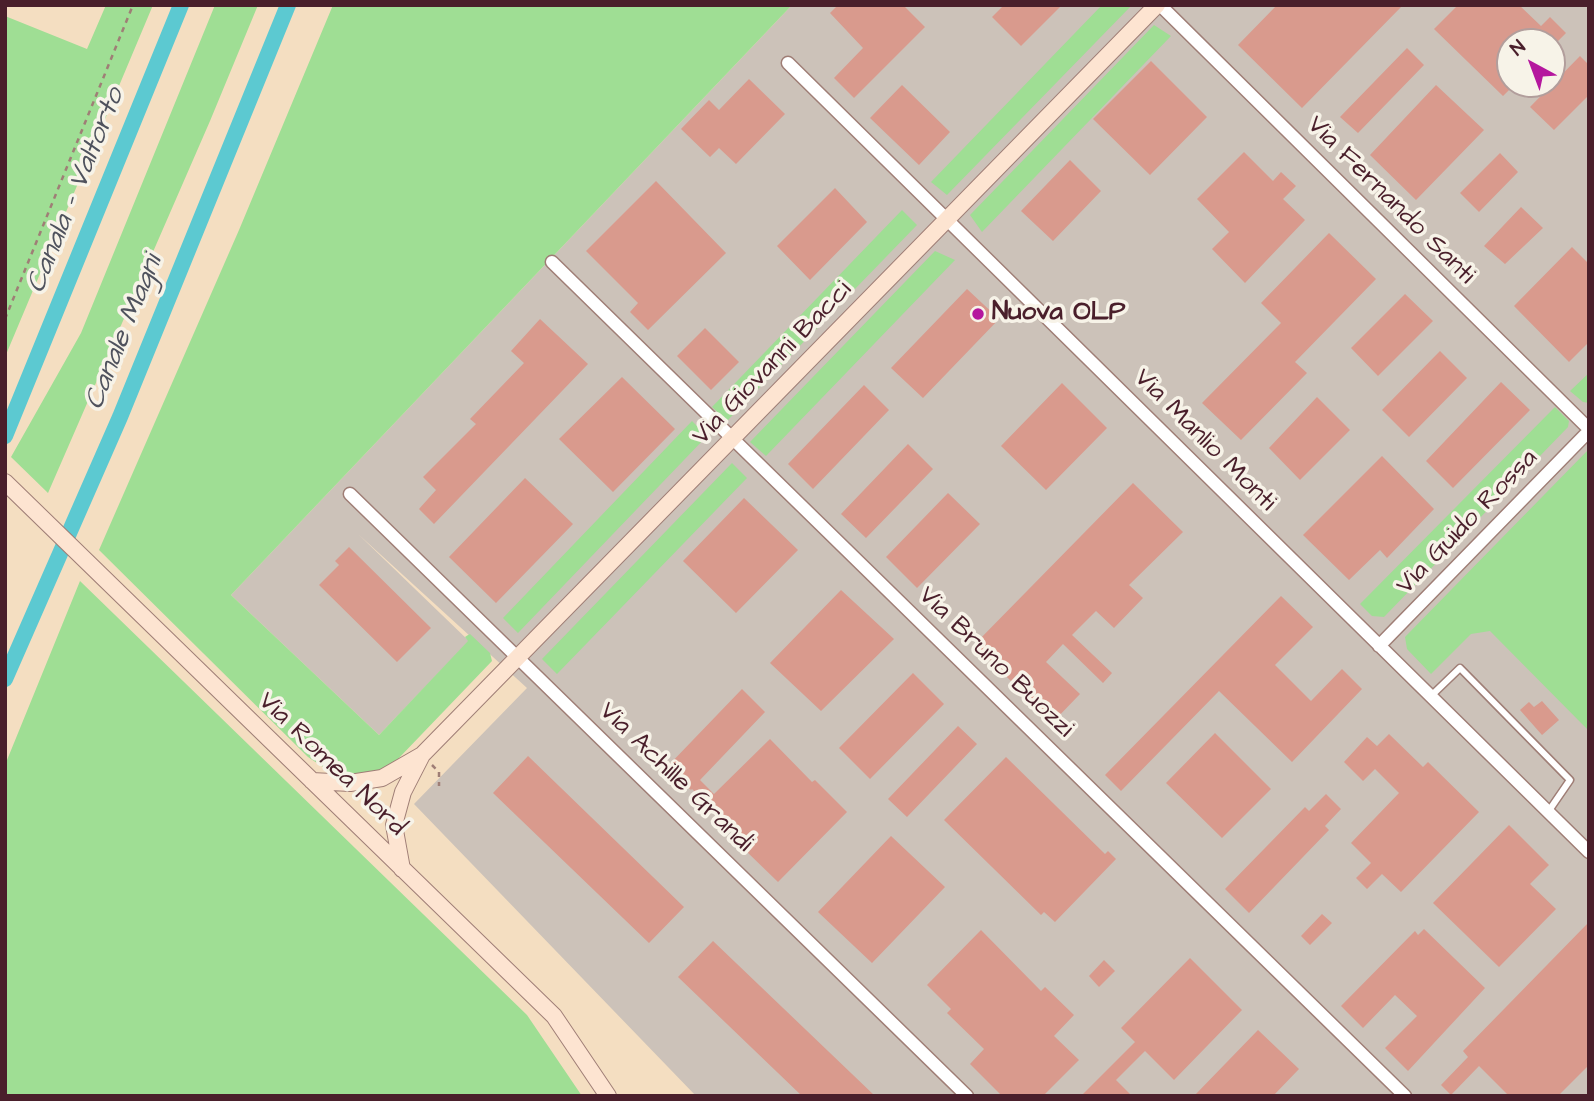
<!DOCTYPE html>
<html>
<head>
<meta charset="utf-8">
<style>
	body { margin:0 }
	#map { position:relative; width:1594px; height:1101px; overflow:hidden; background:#f4dec1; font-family:"Architects Daughter",sans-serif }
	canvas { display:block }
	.frame { position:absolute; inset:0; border:7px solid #4a1f2b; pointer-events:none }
	.north { position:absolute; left:1496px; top:28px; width:70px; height:70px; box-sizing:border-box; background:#f7f3e8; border:2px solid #b29e9c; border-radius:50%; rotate:319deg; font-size:19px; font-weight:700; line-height:28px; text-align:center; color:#4a1f2b }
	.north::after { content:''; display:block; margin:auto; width:24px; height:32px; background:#b5179e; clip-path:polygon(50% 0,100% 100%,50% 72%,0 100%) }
</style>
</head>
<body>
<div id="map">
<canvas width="1594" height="1101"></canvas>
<div class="frame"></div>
<div class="north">N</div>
</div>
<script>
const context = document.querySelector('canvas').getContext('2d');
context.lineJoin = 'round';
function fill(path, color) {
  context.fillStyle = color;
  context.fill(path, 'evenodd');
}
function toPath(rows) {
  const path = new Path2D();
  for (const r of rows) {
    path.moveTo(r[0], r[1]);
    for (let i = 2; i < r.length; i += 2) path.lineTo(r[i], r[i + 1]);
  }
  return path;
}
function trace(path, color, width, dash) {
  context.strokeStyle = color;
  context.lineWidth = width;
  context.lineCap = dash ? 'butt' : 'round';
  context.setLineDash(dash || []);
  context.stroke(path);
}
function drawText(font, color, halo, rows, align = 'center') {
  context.font = font + ' "Architects Daughter",sans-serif';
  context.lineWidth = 7;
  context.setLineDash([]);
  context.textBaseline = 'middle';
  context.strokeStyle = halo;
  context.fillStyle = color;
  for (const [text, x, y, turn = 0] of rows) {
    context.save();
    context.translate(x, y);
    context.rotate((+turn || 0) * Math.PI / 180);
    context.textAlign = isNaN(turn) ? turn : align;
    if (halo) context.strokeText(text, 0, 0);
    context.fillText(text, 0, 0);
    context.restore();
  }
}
fill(toPath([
	[792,5,1589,5,1589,1096,696,1096,414,804,527,688,358,534,469,641,379,735,231,595],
	[1510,42,1552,42,1552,84,1510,84]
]), '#ccc2b9');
fill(toPath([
	[106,5,153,5,5,357,5,16,87,49],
	[215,5,258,5,210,121,48,493,11,457,81,333],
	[333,5,792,5,231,595,379,735,468,641,465,637,468,635,470,634,490,653,492,661,398,759,382,770,355,775,329,771,308,757,99,550,239,230],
	[1102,5,1132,5,947,195,931,182],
	[1154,25,1171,36,982,232,970,215],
	[902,210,917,225,727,421,712,407],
	[935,251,955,260,766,456,750,442],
	[1589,373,1589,403,1583,402,1570,391],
	[1555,407,1569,421,1568,427,1384,617,1372,616,1360,604],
	[692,421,707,436,518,633,503,618],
	[1589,449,1589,731,1490,631,1471,634,1431,674,1407,649,1405,637],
	[732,463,747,478,557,674,542,659],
	[80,581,527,1015,582,1096,5,1096,5,765]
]), '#9fde94');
trace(toPath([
	[5,436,181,5],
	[5,679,120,417,288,5]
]), '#5cc9d1', 16);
fill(toPath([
	[838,5,903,5,925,27,854,98,834,78,863,48,830,13],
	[1004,5,1062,5,1021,46,992,17],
	[1277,5,1403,5,1302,108,1238,45],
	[1458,5,1519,5,1541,26,1550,17,1566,33,1557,42,1510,42,1510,89,1503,96,1434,29],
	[1407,48,1424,65,1358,133,1340,117],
	[1580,56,1589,65,1589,95,1554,130,1530,107],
	[1151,61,1207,117,1150,175,1093,119],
	[749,79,785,114,736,164,719,148,710,157,681,129,709,100,719,110],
	[902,85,950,132,919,165,870,118],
	[1436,85,1484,130,1416,200,1370,155],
	[1244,152,1273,181,1281,172,1296,186,1283,199,1305,220,1245,283,1212,249,1229,232,1197,199],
	[1500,153,1518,172,1479,212,1460,193],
	[1070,160,1101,191,1053,241,1021,211],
	[656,181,726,253,648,330,630,312,638,303,586,251],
	[835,188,867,222,810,280,777,246],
	[1521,207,1543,228,1505,264,1484,246],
	[1329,233,1376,279,1295,362,1307,373,1241,440,1202,403,1281,323,1261,303],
	[1572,247,1589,264,1589,342,1569,362,1514,306],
	[967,289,999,319,923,398,891,368],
	[1405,294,1433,321,1378,376,1351,348],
	[540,319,588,364,434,524,419,509,436,490,423,477,476,424,470,419,524,363,511,351],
	[705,328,739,362,711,390,677,356],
	[1440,351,1467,378,1409,437,1382,410],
	[622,377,675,429,613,492,559,439],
	[1501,382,1530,410,1453,488,1426,461],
	[1062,383,1107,428,1046,490,1001,446],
	[864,385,889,410,813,489,788,464],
	[1317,397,1350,430,1300,480,1269,448],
	[908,444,933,469,866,538,841,514],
	[1382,456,1434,509,1387,558,1380,550,1349,580,1303,535],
	[525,478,573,524,496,603,449,557],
	[1133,483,1183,532,1129,585,1143,598,1114,628,1096,611,1072,635,1112,673,1103,683,1063,644,1046,662,1080,694,1053,722,974,645],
	[948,493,980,524,917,588,886,557],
	[744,498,798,550,736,613,683,561],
	[349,547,431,628,397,662,319,585,339,565,335,561],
	[841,590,894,639,821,711,770,663],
	[1281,596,1313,627,1275,665,1311,701,1342,669,1362,689,1292,762,1219,691,1121,791,1105,775],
	[913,673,944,704,870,779,839,748],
	[742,689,765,712,700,780,714,794,770,739,812,782,815,780,847,812,778,882,745,850,750,845,692,789,691,790,667,767],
	[1542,701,1559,720,1542,735,1520,710,1529,702,1534,707],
	[958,726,977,744,907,817,888,799],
	[1215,733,1271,789,1222,838,1166,783],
	[1389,734,1423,767,1428,762,1479,812,1401,892,1382,874,1367,889,1356,878,1371,863,1351,843,1399,793,1375,769,1363,781,1344,762,1367,737,1377,746],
	[528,756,684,907,649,943,493,793],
	[1006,757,1105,854,1108,851,1116,859,1055,922,1044,912,1041,915,944,820],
	[1326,794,1341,809,1325,826,1329,830,1249,913,1225,889,1305,807,1309,811],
	[1509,825,1549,865,1530,884,1556,909,1499,967,1433,903],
	[891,836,945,887,872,963,818,912],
	[1322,914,1332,923,1310,945,1301,936],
	[1589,922,1589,1065,1558,1096,1509,1096,1479,1066,1451,1095,1441,1085,1468,1057,1463,1051],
	[1424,929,1485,988,1408,1071,1385,1048,1417,1016,1395,995,1363,1028,1341,1006,1415,931,1418,935],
	[981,930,1041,991,1045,987,1074,1015,1054,1036,1079,1060,1043,1096,1002,1096,970,1064,984,1049,947,1013,951,1009,927,985],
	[713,941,875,1096,802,1096,678,977],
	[1190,958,1242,1010,1174,1080,1145,1051,1116,1080,1132,1096,1081,1096,1135,1042,1121,1028],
	[1104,960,1115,971,1099,987,1089,976],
	[1258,1030,1299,1069,1273,1096,1194,1096]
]), '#d99a8d');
const service = toPath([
	[1431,696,1460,668,1570,780,1548,812]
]);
const minor = toPath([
	[1160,5,1589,429],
	[788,63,1589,852],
	[552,262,1405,1096],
	[350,494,967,1096],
	[1379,646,1589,431]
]);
const secondary = toPath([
	[5,482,554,1016,608,1096],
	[312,781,350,783,382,778,422,755,1157,5],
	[402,869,394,825,403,792,422,755]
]);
trace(service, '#9f7e76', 9);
trace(minor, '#9f7e76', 15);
trace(secondary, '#9f7e76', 18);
trace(toPath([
	[5,319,133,5],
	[432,765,439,772,439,786]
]), '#9f7e76', 2.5, [5, 5]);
trace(service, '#fff', 6);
trace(minor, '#fff', 12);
trace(secondary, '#fde4d1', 16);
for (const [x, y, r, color] of [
	[978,314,7,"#b5179e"]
]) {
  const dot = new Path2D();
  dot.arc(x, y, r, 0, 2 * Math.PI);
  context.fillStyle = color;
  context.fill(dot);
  trace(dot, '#f7f3e8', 2.5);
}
drawText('26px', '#4a1f2b', '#f7f3e8', [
	["Via Fernando Santi",1390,201,45],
	["Via Giovanni Bacci",773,364,-46],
	["Via Manlio Monti",1204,441,45],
	["Via Guido Rossa",1468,523,-46],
	["Via Bruno Buozzi",995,663,44],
	["Via Romea Nord",331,765,44],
	["Via Achille Grandi",675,778,44]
]);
drawText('bold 26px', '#4a1f2b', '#f7f3e8', [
	["Nuova OLP",992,314]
], 'left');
drawText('italic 28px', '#4f525d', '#f7f3e8', [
	["Canala - Valtorto",77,191,-68],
	["Canale Magni",125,333,-68]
]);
</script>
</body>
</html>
